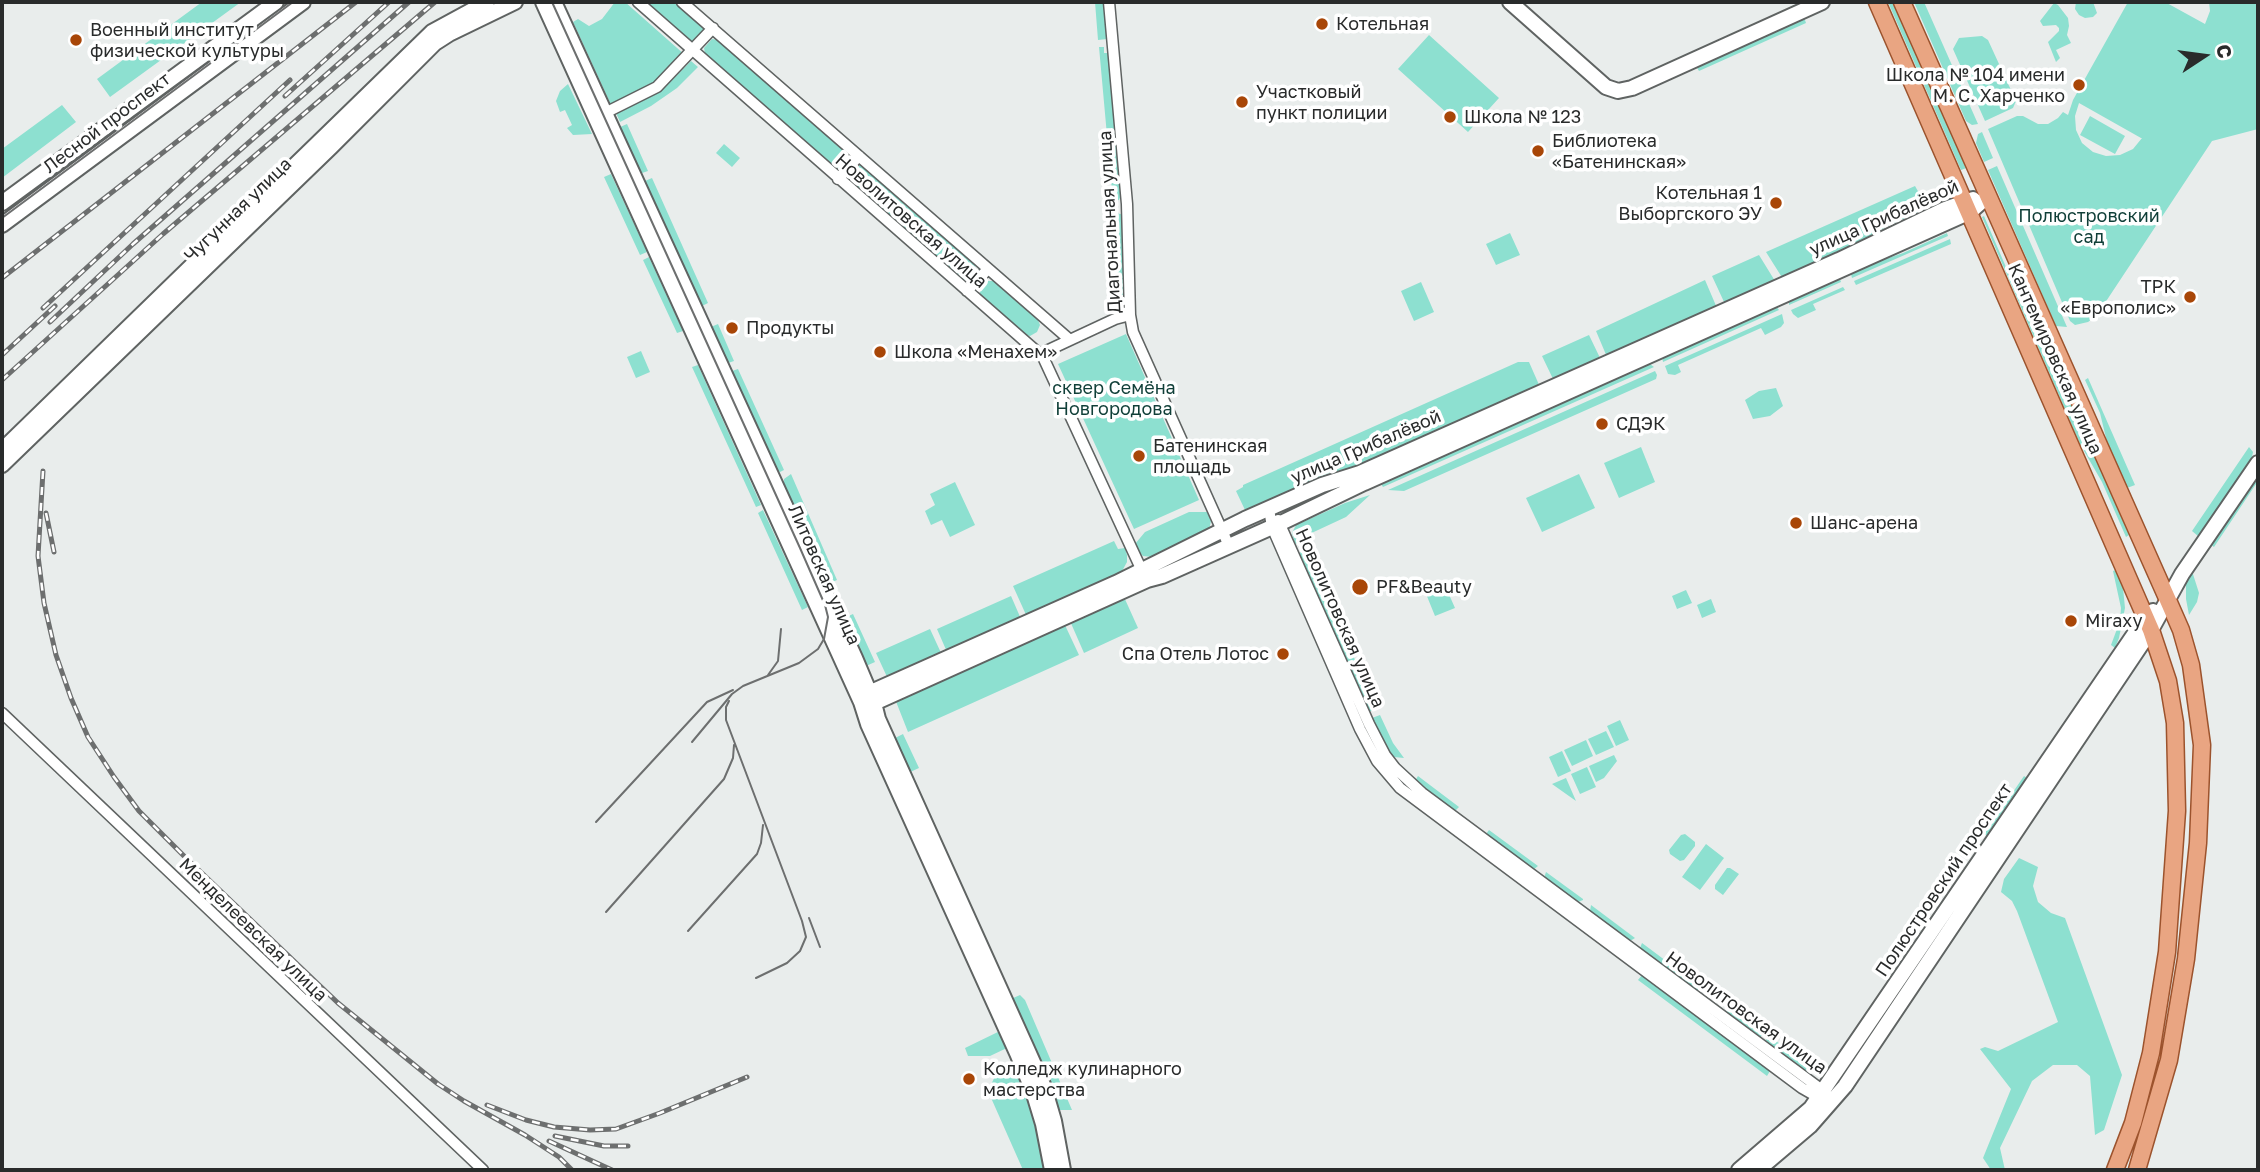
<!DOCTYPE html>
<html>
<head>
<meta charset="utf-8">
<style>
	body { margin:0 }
	#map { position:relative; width:2260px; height:1172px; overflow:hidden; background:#e9edec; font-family:"Golos Text",sans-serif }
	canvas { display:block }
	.frame { position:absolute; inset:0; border:4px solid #292b2b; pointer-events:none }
	.north { position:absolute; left:2169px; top:21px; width:70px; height:70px; -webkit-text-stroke:5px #fff; paint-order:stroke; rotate:77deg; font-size:19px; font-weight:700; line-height:28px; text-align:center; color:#292b2b }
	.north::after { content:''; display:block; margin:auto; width:24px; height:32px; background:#292b2b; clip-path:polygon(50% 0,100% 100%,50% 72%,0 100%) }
</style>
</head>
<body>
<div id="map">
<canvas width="2260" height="1172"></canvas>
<div class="frame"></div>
<div class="north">С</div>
</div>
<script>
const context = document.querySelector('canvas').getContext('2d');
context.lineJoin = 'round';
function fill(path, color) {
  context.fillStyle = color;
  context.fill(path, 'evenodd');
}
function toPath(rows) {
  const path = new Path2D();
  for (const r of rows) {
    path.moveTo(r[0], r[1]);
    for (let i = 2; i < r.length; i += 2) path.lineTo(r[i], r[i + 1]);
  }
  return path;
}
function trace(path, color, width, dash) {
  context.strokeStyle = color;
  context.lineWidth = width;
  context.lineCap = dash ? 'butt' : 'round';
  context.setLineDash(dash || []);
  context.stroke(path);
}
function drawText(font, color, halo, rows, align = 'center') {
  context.font = font + ' "Golos Text",sans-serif';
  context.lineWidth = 7;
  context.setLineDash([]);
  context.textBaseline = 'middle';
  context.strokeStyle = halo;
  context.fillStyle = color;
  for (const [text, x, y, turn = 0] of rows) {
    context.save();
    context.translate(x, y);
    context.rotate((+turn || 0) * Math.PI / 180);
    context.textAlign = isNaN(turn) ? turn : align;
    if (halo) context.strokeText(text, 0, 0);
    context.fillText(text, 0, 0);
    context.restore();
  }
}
fill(toPath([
	[202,2,241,2,110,97,97,79],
	[615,2,625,2,685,55,659,82,611,105,573,22,578,19,589,26,602,19],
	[645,2,675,2,702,25,704,31,694,42,691,42],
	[1095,2,1104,2,1107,39,1098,40],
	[1888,2,1897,2,1969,167,1961,170],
	[1914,2,1924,2,1978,124,1972,125,1966,121],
	[2076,2,2093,2,2097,13,2093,17,2085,18,2079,15,2075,9],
	[2128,2,2165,2,2205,24,2210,11,2209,2,2258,2,2258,129,2212,141,2097,315,2088,322,2075,325,2070,321,1988,129,2017,116,2023,116,2038,124,2048,124,2058,118,2063,112,2068,115,2073,100],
	[2079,103,2141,138,2142,138,2133,149,2120,155,2106,156,2093,152,2082,143,2076,130,2075,116],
	[2054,3,2058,5,2068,18,2069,26,2067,35,2071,43,2056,50,2060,58,2056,62,2048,42,2059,31,2059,28,2056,25,2043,26,2040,21],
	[1804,17,1806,23,1699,71,1696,66],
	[1429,35,1499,98,1468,132,1398,69],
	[1982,36,1988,40,2016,101,2013,108,1985,121,1953,49,1959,38],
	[712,39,719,40,847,153,849,158,841,167,834,168,705,54,704,48],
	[1099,47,1104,47,1104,53,1108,53,1121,195,1119,200,1113,202],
	[691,61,698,67,677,88,651,106,620,122,616,113,661,91],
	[568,84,592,134,573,135,567,128,572,125,565,110,560,112,556,101,560,91],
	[62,105,76,122,2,178,2,149],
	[2090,116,2125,136,2115,154,2080,135],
	[627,124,648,171,642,173,636,162,633,161,618,128],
	[1982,132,1993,158,1984,162,1976,143,1978,134],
	[724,144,740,158,732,167,716,153],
	[858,165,863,166,975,265,976,273,968,280,961,280,850,181,848,175],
	[1997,166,2067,327,2056,326,1988,170],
	[611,174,647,252,640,255,604,177],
	[652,178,708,303,702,306,645,181],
	[1915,186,1919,193,1927,194,1932,206,1887,226,1855,246,1783,279,1766,252],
	[1114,213,1121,214,1123,217,1125,287,1124,293,1119,299],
	[1984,216,2015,288,2039,327,2129,535,2126,537,2102,482,2080,444,1982,217],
	[1510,233,1520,255,1496,265,1486,244],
	[1947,233,1948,236,1852,278,1850,271,1903,253],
	[1950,239,1951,244,1856,285,1854,281],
	[1759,255,1775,281,1725,304,1712,276],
	[649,257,683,331,677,333,643,260],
	[1839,276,1841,282,1789,305,1789,300],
	[1705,280,1717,308,1607,357,1596,331],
	[988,281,993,281,1038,320,1040,325,1037,332,1030,336,1025,335,980,296,980,288],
	[1421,282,1434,312,1414,321,1401,291],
	[1843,287,1845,290,1813,304,1816,310,1798,318,1793,314,1791,310],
	[1776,306,1779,310,1663,362,1662,356],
	[1782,314,1784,323,1781,327,1765,335,1761,328,1678,365,1681,372,1675,375,1668,374,1665,366],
	[718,324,734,361,728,363,711,327],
	[1126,334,1199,500,1134,529,1058,364],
	[1589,335,1601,360,1554,381,1542,356],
	[641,351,650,372,636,378,627,357],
	[1518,362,1529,362,1540,387,1359,468,1329,473,1245,510,1236,491,1243,487,1243,485],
	[1647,362,1654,367,1383,487,1381,484,1381,482],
	[698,365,761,505,756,507,692,367],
	[738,369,784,470,780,472,777,470,732,371],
	[1655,371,1657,375,1656,379,1404,491,1388,490],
	[2088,378,2135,485,2127,488,2107,442,2100,413,2085,380],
	[1776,388,1783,406,1770,416,1753,419,1745,400,1759,391],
	[1641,447,1655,482,1619,498,1604,463],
	[2249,447,2253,452,2252,457,2198,536,2192,531],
	[2258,472,2258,481,2214,547,2210,544],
	[791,474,837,580,828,584,784,485,784,479],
	[1579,474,1595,508,1542,532,1526,498],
	[955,482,975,525,950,537,942,520,931,525,925,511,935,505,930,494],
	[1370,495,1346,517,1303,537,1301,541,1295,544,1292,533,1296,525,1345,503],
	[763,510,808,607,802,610,758,513],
	[1189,512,1207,512,1211,521,1209,530,1152,557,1143,556,1140,553,1135,544,1145,532],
	[1114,541,1118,549,1125,548,1127,555,1127,562,1121,573,1027,617,1013,586],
	[1305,550,1377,708,1369,712,1299,553],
	[2116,570,2123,588,2125,608,2119,638,2115,648,2111,645,2120,621,2121,608,2113,571],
	[2192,571,2199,593,2197,602,2189,615,2186,599,2186,583],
	[1443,581,1455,608,1435,616,1424,589],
	[1686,590,1692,603,1677,609,1672,596],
	[1011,596,1021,619,947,652,937,629],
	[1124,597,1138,628,1084,653,1070,621],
	[1711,599,1716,612,1702,618,1697,605],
	[853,614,875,662,866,666,844,618],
	[1064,623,1079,655,908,732,895,699],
	[930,629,942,655,888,679,876,653],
	[1380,715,1393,743,1404,758,1394,757,1388,751,1372,718],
	[1620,720,1629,740,1616,746,1607,726],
	[1606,731,1614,747,1596,755,1588,739],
	[903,734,919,768,908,773,893,739],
	[1586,740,1593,756,1572,766,1564,750],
	[1562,751,1571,771,1558,777,1549,757],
	[1614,755,1617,761,1604,778,1596,782,1589,766],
	[1587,767,1596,787,1580,794,1571,774],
	[1418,776,1459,807,1455,811,1415,781],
	[2024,776,2027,778,1987,836,1984,834],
	[1566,778,1576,801,1552,784],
	[1489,830,1538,866,1533,870,1486,834],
	[1685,834,1695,842,1695,846,1684,860,1680,861,1670,854,1669,850,1681,835],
	[1706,844,1724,858,1700,890,1682,877],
	[2019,858,2038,867,2033,886,2038,902,2051,913,2065,918,2122,1075,2104,1130,2095,1135,2090,1076,2077,1065,2053,1065,2032,1081,2000,1148,2005,1170,1991,1170,1983,1158,2011,1089,1980,1049,1985,1047,1998,1051,2058,1022,2017,911,2012,901,2001,892,2004,879],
	[1727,868,1730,868,1739,874,1723,895,1715,889,1715,885],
	[1546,872,1583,899,1583,900,1578,902,1544,878],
	[1591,905,1635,938,1630,941,1590,911],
	[1642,943,1701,987,1697,991,1640,948],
	[1642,975,1770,1071,1767,1076,1638,980],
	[1020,995,1025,1000,1072,1110,1058,1110,1011,999],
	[1730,1007,1764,1032,1760,1038,1726,1013],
	[1002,1030,1009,1047,990,1056,968,1056,965,1048],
	[1769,1036,1813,1068,1809,1074,1765,1041],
	[1016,1063,1027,1088,1048,1170,1023,1170,988,1091,997,1072]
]), '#8de0d0');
const street = toPath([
	[638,2,1043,357,1143,573],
	[682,2,1070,340],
	[1109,2,1127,204,1130,315,1133,332,1229,546],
	[599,116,657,87,713,28],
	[838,179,859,156],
	[967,291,987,270],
	[1040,354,1115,319,1130,315],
	[1269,509,1272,527,1360,729,1377,761,1400,788,1802,1088,1823,1100],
	[1278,520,1369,724,1385,755,1395,768,1422,793,1826,1093],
	[2,713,483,1170]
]);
const secondary = toPath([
	[543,2,861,702,868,724,1017,1053,1033,1091,1043,1124,1052,1170],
	[554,2,855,658,874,703,878,719,1027,1049,1044,1087,1054,1121,1063,1170],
	[1510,2,1606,87,1618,91,1632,88,1822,2],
	[2,203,276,2],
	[2,225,303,2],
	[2,450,432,32,487,2],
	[2,465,331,147,435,43,449,34,515,2],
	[864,699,869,693,1116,583,1245,519,1322,485,1360,473,1839,260,1945,209,1973,199],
	[865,703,874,703,1147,580,1162,576,1281,523,1364,483,1970,212,1988,196],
	[1739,1170,1811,1108,2146,617,2153,611],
	[1758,1170,1810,1126,1845,1086,2151,630,2182,574,2258,463]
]);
const primary = toPath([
	[1877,2,2151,630,2168,681,2175,723,2177,811,2167,952,2151,1053,2133,1123,2115,1170],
	[1902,2,2167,598,2181,630,2191,665,2202,745,2198,843,2186,959,2169,1060,2137,1170]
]);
trace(street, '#5f6362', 13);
trace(secondary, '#5f6362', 18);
trace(primary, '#9c532d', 19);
trace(street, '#fff', 10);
trace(secondary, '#fff', 14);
trace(primary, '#e9a582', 16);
trace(toPath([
	[552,2,800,548,825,605,828,617,824,639,818,649,799,663,743,686,732,694,692,742],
	[2,218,293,2],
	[768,675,778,661,781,629],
	[729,701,726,707,726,720,802,921,806,937,800,951,787,963,756,978],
	[596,822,707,702,733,690],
	[606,912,724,779,733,758,734,745],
	[809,918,820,947],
	[688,931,757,854,761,843,763,825]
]), '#6d6f6f', 2);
const rail = toPath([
	[285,96,389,2],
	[2,278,356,2],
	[43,308,290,80],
	[50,322,133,244,409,2],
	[2,355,55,306],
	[2,380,163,234,435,2],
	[43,471,38,556,44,603,56,655,71,698,88,737,114,777,139,811,185,857,338,1003,438,1084,464,1101,525,1135,559,1157,572,1170],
	[46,513,54,552],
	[487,1105,526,1120,554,1127,590,1130,616,1129,660,1113,747,1077],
	[555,1136,604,1146,628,1146],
	[549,1141,612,1170]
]);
trace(rail, '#6d6f6f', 5);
trace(rail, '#fff', 2.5, [8]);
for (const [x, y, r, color] of [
	[1322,24,7,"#a84607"],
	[76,40,7,"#a84607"],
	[2079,85,7,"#a84607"],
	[1242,102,7,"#a84607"],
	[1450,117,7,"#a84607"],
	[1538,151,7,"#a84607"],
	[1776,203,7,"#a84607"],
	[2190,297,7,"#a84607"],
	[732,328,7,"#a84607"],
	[880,352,7,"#a84607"],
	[1602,424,7,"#a84607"],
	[1139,456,7,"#a84607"],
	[1796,523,7,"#a84607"],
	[1360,587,9,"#a84607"],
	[2071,621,7,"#a84607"],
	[1283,654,7,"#a84607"],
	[969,1079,7,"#a84607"]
]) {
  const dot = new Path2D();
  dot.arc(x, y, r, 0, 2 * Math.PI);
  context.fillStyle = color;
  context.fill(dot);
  trace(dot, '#fff', 2.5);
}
drawText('18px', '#292b2b', '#fff', [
	["Котельная",1336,24],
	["Военный институт",90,30],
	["физической культуры",90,51],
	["Школа № 104 имени",2065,75,"right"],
	["М. С. Харченко",2065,96,"right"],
	["Участковый",1256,92],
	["пункт полиции",1256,113],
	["Школа № 123",1464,117],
	["Библиотека",1552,141],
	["«Батенинская»",1552,162],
	["Котельная 1",1762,193,"right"],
	["Выборгского ЭУ",1762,214,"right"],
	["ТРК",2176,287,"right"],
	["«Европолис»",2176,308,"right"],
	["Продукты",746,328],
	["Школа «Менахем»",894,352],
	["СДЭК",1616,424],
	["Батенинская",1153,446],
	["площадь",1153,467],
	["Шанс-арена",1810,523],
	["PF&Beauty",1376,587],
	["Miraxy",2085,621],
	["Спа Отель Лотос",1269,654,"right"],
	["Колледж кулинарного",983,1069],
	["мастерства",983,1090]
], 'left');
drawText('18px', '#292b2b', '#fff', [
	["Лесной проспект",107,123,-37],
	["Чугунная улица",238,210,-44],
	["улица Грибалёвой",1884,218,-24],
	["Новолитовская улица",911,221,41],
	["Диагональная улица",1110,222,-93],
	["Кантемировская улица",2055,359,66],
	["улица Грибалёвой",1366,447,-23],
	["Литовская улица",824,575,66],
	["Новолитовская улица",1340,618,66],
	["Полюстровский проспект",1944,880,-56],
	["Менделеевская улица",253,930,44],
	["Новолитовская улица",1746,1013,36]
]);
drawText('18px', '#103f38', '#fff', [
	["Полюстровский",2089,216],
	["сад",2089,237],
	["сквер Семёна",1114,388],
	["Новгородова",1114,409]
]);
</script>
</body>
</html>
